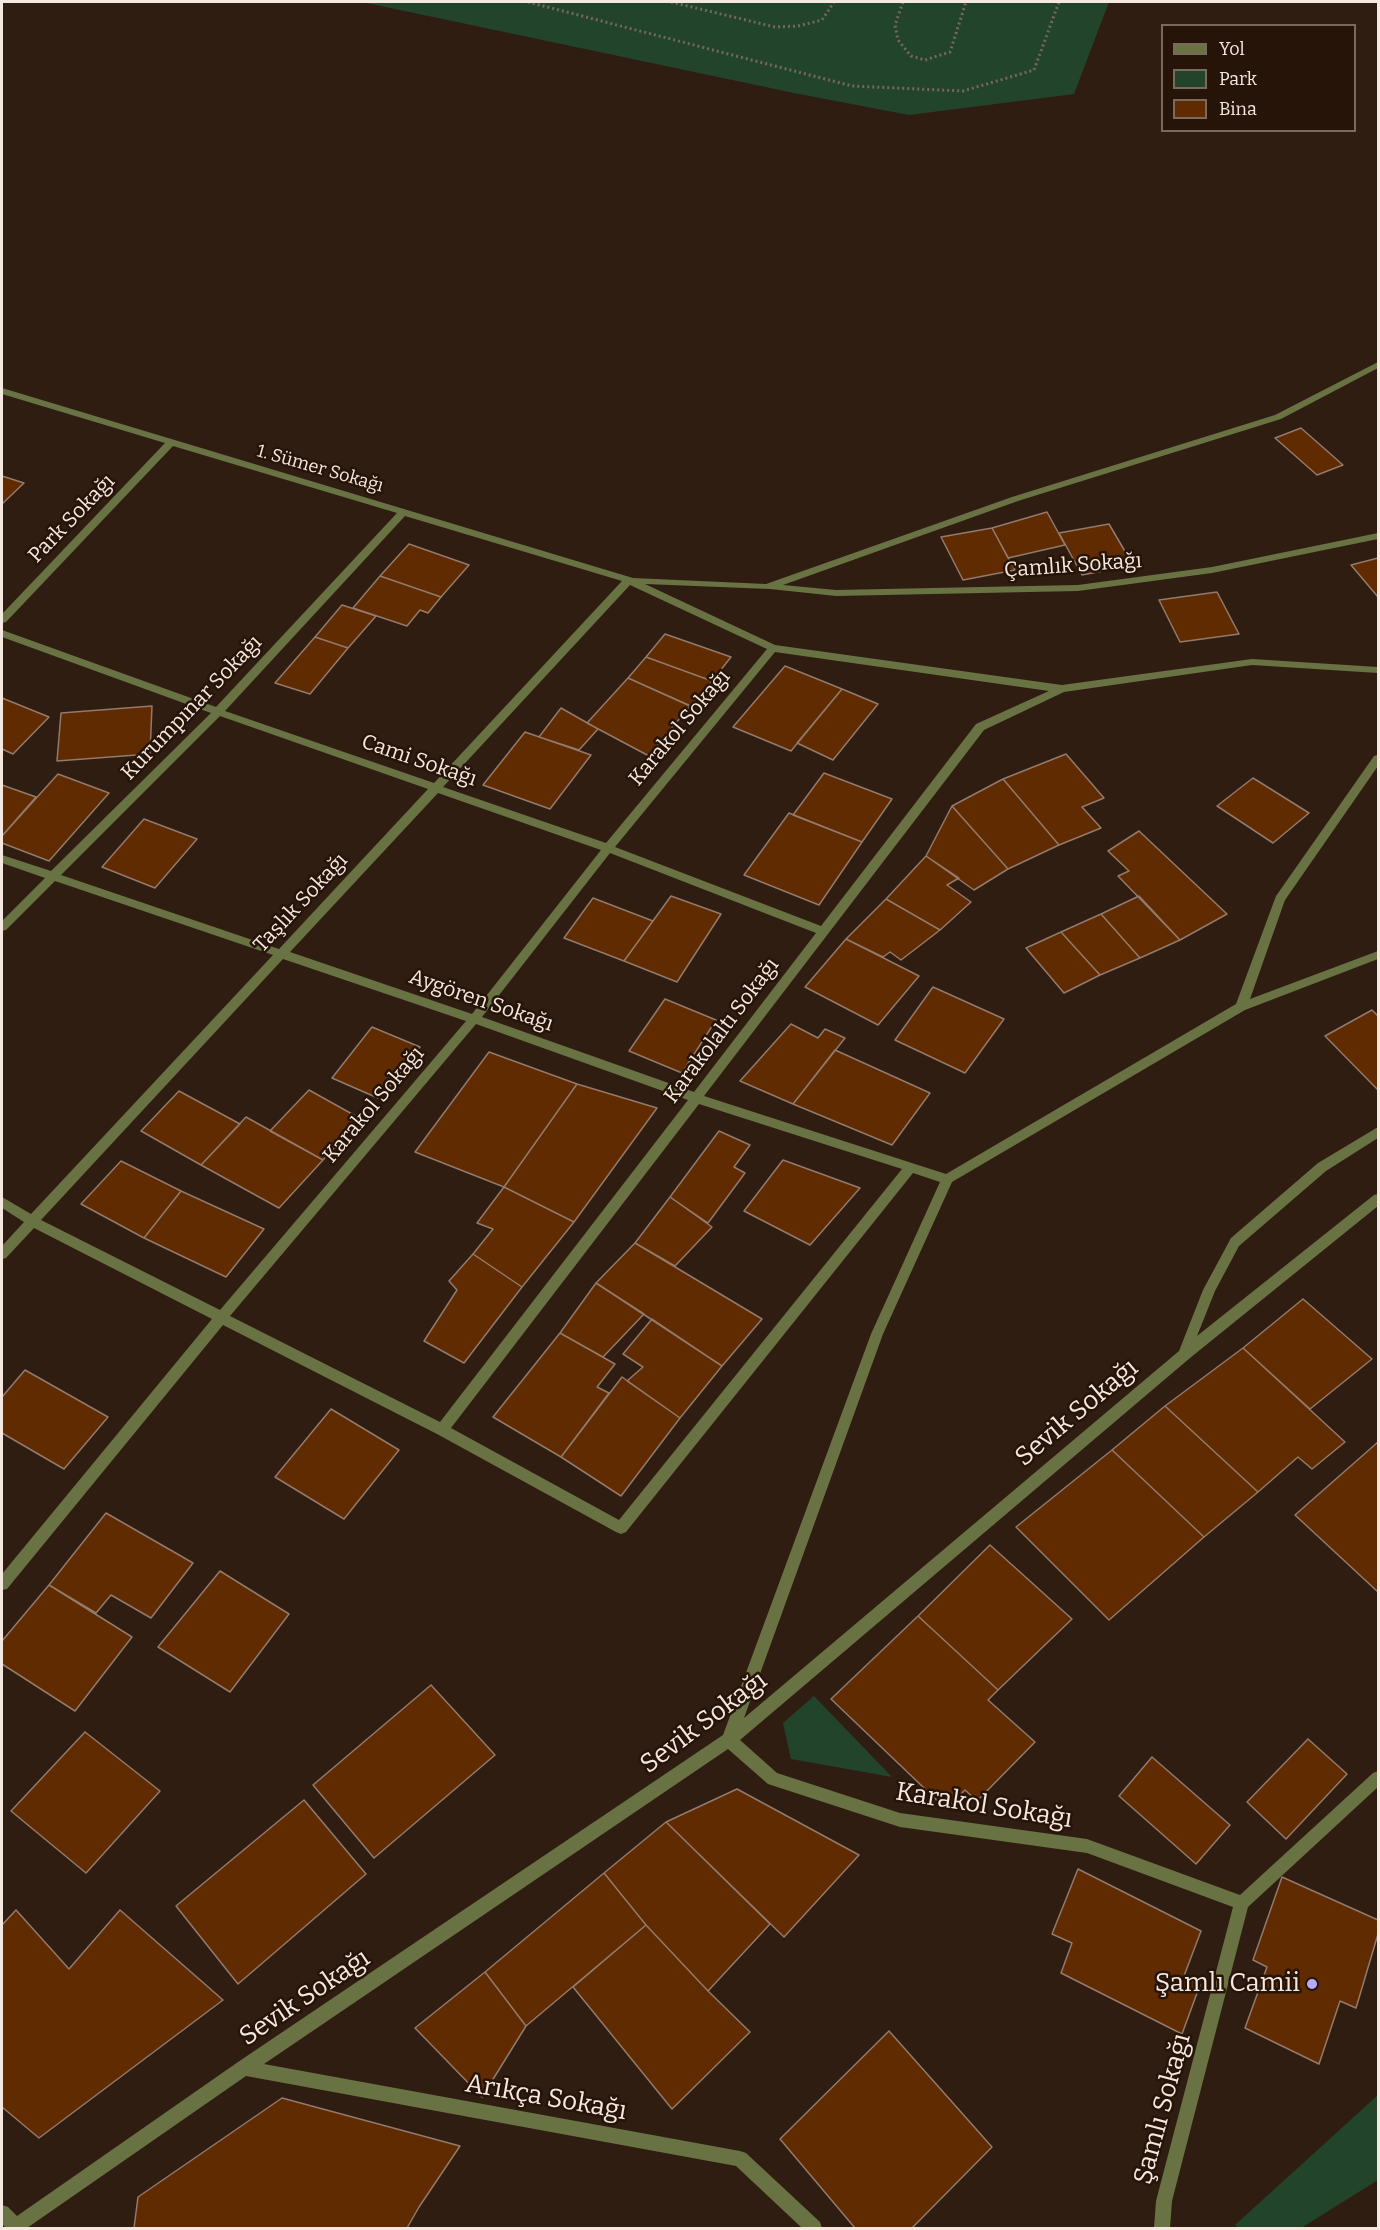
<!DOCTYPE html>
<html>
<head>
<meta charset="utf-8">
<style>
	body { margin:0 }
	#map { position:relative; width:1380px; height:2230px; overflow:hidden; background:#301d12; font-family:Bitter,serif }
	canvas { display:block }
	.frame { position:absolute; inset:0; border:3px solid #f5e8e0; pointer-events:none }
	.legend { position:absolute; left:1161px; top:24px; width:195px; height:108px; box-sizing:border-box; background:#261409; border:2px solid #79695f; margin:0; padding:8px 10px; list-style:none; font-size:18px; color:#f5e8e0 }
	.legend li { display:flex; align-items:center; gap:12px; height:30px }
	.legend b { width:30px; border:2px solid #79695f }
</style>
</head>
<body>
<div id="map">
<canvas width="1380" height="2230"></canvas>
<div class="frame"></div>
<ul class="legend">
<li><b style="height:8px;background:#687243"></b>Yol</li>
<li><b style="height:16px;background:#22442b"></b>Park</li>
<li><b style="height:16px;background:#602b00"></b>Bina</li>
</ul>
</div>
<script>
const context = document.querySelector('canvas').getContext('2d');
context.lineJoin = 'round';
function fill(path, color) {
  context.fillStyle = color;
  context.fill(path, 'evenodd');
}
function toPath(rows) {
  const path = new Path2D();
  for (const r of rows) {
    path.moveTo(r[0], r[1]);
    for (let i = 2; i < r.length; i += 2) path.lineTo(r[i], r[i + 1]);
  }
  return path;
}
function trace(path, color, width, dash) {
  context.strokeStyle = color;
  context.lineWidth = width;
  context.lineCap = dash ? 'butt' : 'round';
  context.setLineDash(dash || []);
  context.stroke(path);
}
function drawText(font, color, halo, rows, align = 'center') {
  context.font = font + ' Bitter,serif';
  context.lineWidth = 5;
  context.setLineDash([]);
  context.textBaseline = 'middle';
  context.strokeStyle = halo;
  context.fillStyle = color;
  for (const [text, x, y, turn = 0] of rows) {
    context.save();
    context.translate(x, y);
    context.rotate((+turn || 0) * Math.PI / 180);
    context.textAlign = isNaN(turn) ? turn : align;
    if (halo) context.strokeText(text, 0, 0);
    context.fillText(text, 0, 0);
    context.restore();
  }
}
fill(toPath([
	[362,2,1109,2,1074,94,909,115,794,93],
	[814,1696,892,1777,791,1759,783,1723],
	[1378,2095,1378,2180,1301,2228,1239,2228,1235,2225]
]), '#22442b');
const building = toPath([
	[1301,428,1343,465,1317,475,1275,438,1301,428],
	[2,476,24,483,2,504,2,476],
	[1047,512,1065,545,1008,558,992,528,1047,512],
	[1109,524,1133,565,1082,575,1059,533,1109,524],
	[992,528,1015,570,963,580,941,537,992,528],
	[409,544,469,565,441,597,380,576,409,544],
	[1378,558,1378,597,1351,565,1378,558],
	[380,576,441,597,428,613,420,610,407,626,353,608,380,576],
	[1217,592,1239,634,1180,642,1159,600,1217,592],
	[342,605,376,616,348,648,315,637,342,605],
	[665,634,731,657,712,681,646,657,665,634],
	[315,637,348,648,310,694,275,683,315,637],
	[646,657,712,681,693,707,628,678,646,657],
	[785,666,842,689,791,751,733,727,785,666],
	[628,678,690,706,649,756,587,723,628,678],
	[842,689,878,704,833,760,797,743,842,689],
	[2,698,49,717,13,754,2,749,2,698],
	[152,706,150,754,57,761,61,713,152,706],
	[561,708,598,729,579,750,539,737,561,708],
	[525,732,591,755,550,809,483,785,525,732],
	[1066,754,1104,798,1082,807,1101,828,1059,845,1003,779,1066,754],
	[824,773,892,799,862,842,793,815,824,773],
	[58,774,109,793,49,861,2,843,2,836,58,774],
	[1253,778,1309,813,1273,843,1217,806,1253,778],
	[1003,779,1059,845,1008,869,952,806,1003,779],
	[2,785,36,797,2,836,2,785],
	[952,806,1008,869,974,890,926,856,952,806],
	[789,813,862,842,819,905,744,875,789,813],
	[144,819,197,839,155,888,102,867,144,819],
	[1139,831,1227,914,1180,940,1118,876,1129,871,1108,851,1139,831],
	[926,856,959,878,947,885,971,902,940,930,886,899,926,856],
	[671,896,721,914,677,982,624,961,671,896],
	[1139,896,1180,940,1140,958,1101,914,1139,896],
	[593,898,653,921,624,961,564,938,593,898],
	[886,899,940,930,901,960,890,952,883,957,846,939,886,899],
	[1101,914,1140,958,1100,975,1061,932,1101,914],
	[1061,932,1100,975,1064,993,1026,948,1061,932],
	[846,939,919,976,878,1025,805,987,846,939],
	[933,987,1004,1019,965,1073,895,1040,933,987],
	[665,999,716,1020,682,1073,629,1051,665,999],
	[1372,1010,1378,1016,1378,1090,1325,1036,1372,1010],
	[791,1024,818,1038,825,1029,845,1038,793,1104,740,1081,791,1024],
	[372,1027,420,1047,380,1099,332,1078,372,1027],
	[835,1050,930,1093,892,1145,793,1104,835,1050],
	[489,1052,577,1084,504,1187,415,1152,489,1052],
	[577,1084,657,1108,574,1222,504,1187,577,1084],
	[309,1090,361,1119,323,1160,270,1131,309,1090],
	[179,1091,240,1124,201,1165,141,1131,179,1091],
	[246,1117,323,1160,279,1208,201,1165,246,1117],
	[719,1131,750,1145,734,1167,745,1173,708,1223,670,1197,719,1131],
	[783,1160,860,1188,810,1245,744,1211,783,1160],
	[121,1161,181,1191,144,1238,81,1204,121,1161],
	[504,1187,574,1222,522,1287,473,1254,493,1229,477,1223,504,1187],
	[181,1191,264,1229,226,1277,144,1238,181,1191],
	[670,1197,712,1227,675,1266,635,1243,670,1197],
	[635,1243,762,1319,722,1366,596,1283,635,1243],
	[473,1254,522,1287,464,1363,424,1341,457,1290,449,1281,473,1254],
	[596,1283,644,1314,603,1357,560,1333,596,1283],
	[1303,1299,1372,1359,1310,1409,1243,1348,1303,1299],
	[652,1319,722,1366,680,1418,627,1381,643,1367,623,1354,652,1319],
	[560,1333,615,1364,597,1387,609,1393,561,1457,493,1417,560,1333],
	[1243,1348,1345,1442,1312,1469,1298,1457,1258,1492,1165,1406,1243,1348],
	[25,1370,108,1417,64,1469,2,1433,2,1397,25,1370],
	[622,1377,680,1418,621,1496,561,1457,622,1377],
	[1165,1406,1258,1492,1204,1537,1112,1450,1165,1406],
	[331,1409,399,1450,344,1519,275,1477,331,1409],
	[1378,1442,1378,1592,1295,1515,1378,1442],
	[1112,1450,1204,1537,1109,1620,1016,1527,1112,1450],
	[106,1513,193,1563,151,1618,111,1595,96,1613,49,1585,106,1513],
	[990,1545,1072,1619,998,1690,918,1616,990,1545],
	[220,1571,289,1614,230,1692,158,1647,220,1571],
	[49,1585,132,1637,75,1711,2,1664,2,1641,49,1585],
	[918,1616,998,1690,988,1700,1035,1742,977,1801,965,1790,946,1809,831,1699,918,1616],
	[431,1685,495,1755,374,1858,313,1785,431,1685],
	[85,1732,160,1791,86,1873,11,1811,85,1732],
	[1308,1739,1347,1774,1286,1839,1247,1802,1308,1739],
	[1152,1757,1230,1825,1196,1864,1119,1796,1152,1757],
	[737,1789,859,1855,784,1937,666,1822,737,1789],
	[304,1800,366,1874,238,1984,176,1906,304,1800],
	[666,1822,770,1924,708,1991,646,1925,604,1873,666,1822],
	[1078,1869,1201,1931,1184,1976,1200,1985,1182,2034,1061,1973,1072,1943,1052,1934,1078,1869],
	[604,1873,646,1925,526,2026,485,1972,604,1873],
	[1282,1877,1378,1920,1378,1934,1356,2008,1340,2001,1319,2064,1245,2028,1267,1967,1253,1960,1282,1877],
	[16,1910,69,1969,120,1910,223,2000,39,2138,2,2107,2,1925,16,1910],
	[646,1925,708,1991,750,2032,672,2109,573,1987,646,1925],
	[485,1972,526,2026,482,2097,415,2028,485,1972],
	[889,2031,992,2147,912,2228,855,2228,780,2139,889,2031],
	[282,2098,460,2146,419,2207,407,2228,134,2228,138,2197,282,2098]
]);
fill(building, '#602b00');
trace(building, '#927a6c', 1.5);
trace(toPath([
	[528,2,852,86,963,91,1034,70,1059,2],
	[671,2,775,27,798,26,822,20,834,2],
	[903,2,895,25,898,40,911,56,925,60,950,52,966,2]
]), '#77665c', 3, [2, 3]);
fill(toPath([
	[1378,362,1378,368,1281,419,1018,501,783,585,836,590,1078,585,1212,567,1378,533,1378,539,1212,573,1078,591,836,596,770,589,645,584,775,645,1062,685,1252,659,1378,667,1378,673,1252,665,1064,692,984,730,704,1096,946,1174,1236,1004,1276,896,1374,756,1378,755,1378,766,1285,900,1250,999,1378,951,1378,959,1245,1010,952,1182,883,1334,744,1718,1179,1351,1203,1290,1231,1238,1318,1163,1378,1127,1378,1138,1326,1171,1239,1246,1215,1291,1197,1336,1374,1195,1378,1194,1378,1206,1190,1358,740,1740,777,1773,900,1813,1087,1839,1240,1895,1373,1773,1378,1771,1378,1787,1248,1907,1172,2201,1170,2228,1154,2228,1156,2201,1233,1907,1087,1853,900,1827,768,1784,728,1749,264,2064,740,2151,746,2153,820,2222,822,2228,802,2228,736,2166,246,2076,27,2228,6,2228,2,2224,2,2205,8,2207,17,2216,238,2062,723,1735,871,1334,940,1182,913,1173,626,1532,621,1534,616,1532,437,1434,223,1325,7,1589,2,1590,2,1574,212,1319,34,1228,6,1258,2,1259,2,1246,24,1222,2,1208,2,1197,31,1214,273,955,55,881,6,930,2,931,2,921,45,878,2,863,2,855,51,871,211,713,2,637,2,630,216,707,397,513,173,446,6,622,2,623,2,614,165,443,2,394,2,388,633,578,766,584,1012,497,1275,415,1378,362],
	[405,516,622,581,434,783,225,711,405,516],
	[630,585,767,649,606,843,443,787,630,585],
	[775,652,1049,691,976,724,821,926,615,847,775,652],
	[220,716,428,789,279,949,61,875,220,716],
	[438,793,601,850,472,1014,290,952,438,793],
	[610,853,816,933,694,1092,482,1017,610,853],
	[283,959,466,1021,220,1310,41,1220,283,959],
	[476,1024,688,1100,440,1422,230,1316,476,1024],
	[699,1104,902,1169,619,1520,451,1428,699,1104]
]), '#687243');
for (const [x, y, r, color] of [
	[1312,1984,6,"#b3adf9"]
]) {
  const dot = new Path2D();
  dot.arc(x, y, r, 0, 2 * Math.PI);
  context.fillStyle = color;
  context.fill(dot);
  trace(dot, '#261409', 2);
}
drawText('18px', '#f5e8e0', '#261409', [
	["1. Sümer Sokağı",320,469,16]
]);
drawText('21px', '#f5e8e0', '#261409', [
	["Park Sokağı",72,519,-46],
	["Çamlık Sokağı",1073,566,-4],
	["Kurumpınar Sokağı",192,708,-46],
	["Karakol Sokağı",680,728,-50],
	["Cami Sokağı",419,761,19],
	["Taşlık Sokağı",301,903,-47],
	["Aygören Sokağı",481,1001,19],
	["Karakolaltı Sokağı",722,1031,-53],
	["Karakol Sokağı",374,1105,-50]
]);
drawText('26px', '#f5e8e0', '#261409', [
	["Sevik Sokağı",1077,1413,-40],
	["Sevik Sokağı",704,1723,-37],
	["Karakol Sokağı",984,1806,9],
	["Sevik Sokağı",305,1998,-34],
	["Arıkça Sokağı",546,2098,10],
	["Şamlı Sokağı",1163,2109,-75]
]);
drawText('26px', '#f5e8e0', '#261409', [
	["Şamlı Camii",1300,1984]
], 'right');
</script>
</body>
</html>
